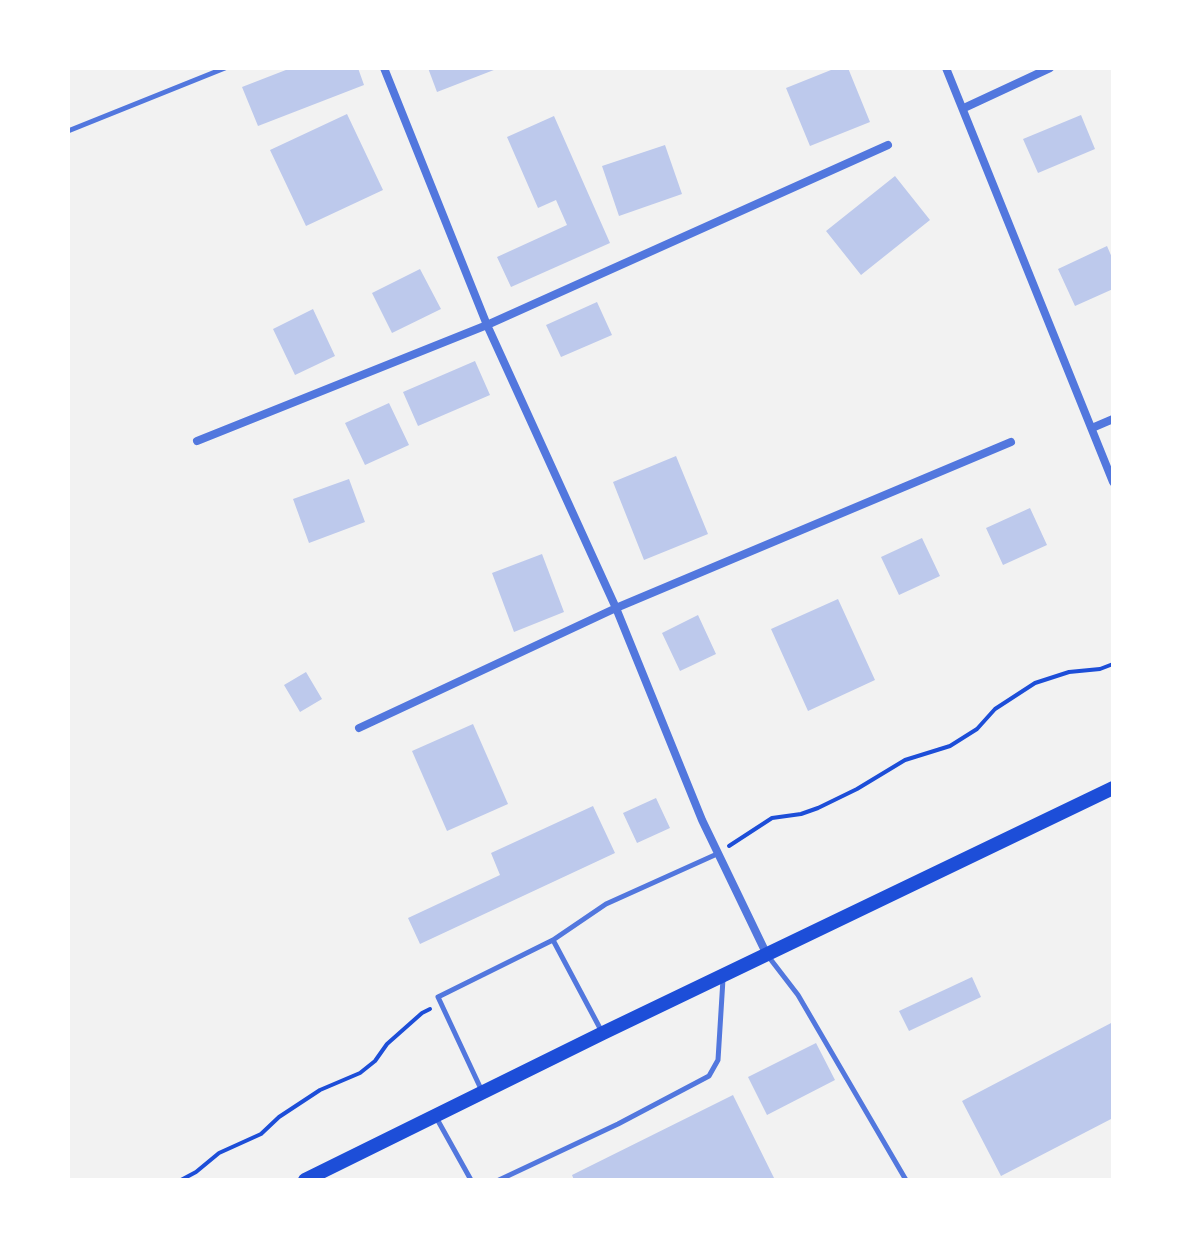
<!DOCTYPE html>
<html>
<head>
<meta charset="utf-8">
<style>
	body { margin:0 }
	#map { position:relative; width:1181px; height:1248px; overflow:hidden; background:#f2f2f2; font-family:Bitter,serif }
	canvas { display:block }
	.frame { position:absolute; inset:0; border:70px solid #fff; pointer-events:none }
</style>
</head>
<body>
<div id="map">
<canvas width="1181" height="1248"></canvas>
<div class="frame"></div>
</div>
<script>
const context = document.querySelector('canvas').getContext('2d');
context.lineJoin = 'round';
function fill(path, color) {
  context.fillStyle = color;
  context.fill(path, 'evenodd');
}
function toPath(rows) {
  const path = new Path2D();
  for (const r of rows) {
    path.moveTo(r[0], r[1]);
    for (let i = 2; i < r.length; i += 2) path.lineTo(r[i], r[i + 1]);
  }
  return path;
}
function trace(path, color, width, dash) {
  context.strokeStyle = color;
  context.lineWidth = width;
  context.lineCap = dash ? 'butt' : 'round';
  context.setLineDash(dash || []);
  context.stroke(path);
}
fill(toPath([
	[291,68,358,68,364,85,258,126,242,87],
	[428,68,499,68,437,92],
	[836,68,848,68,870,122,810,146,786,88],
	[347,114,383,190,306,226,270,150],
	[1081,115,1095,149,1038,173,1023,139],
	[554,116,610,243,511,287,497,257,567,225,556,200,538,208,507,137],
	[665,145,682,194,619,216,602,166],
	[895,176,930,220,861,275,826,231],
	[1107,246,1113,260,1113,289,1075,306,1058,269],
	[420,269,441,309,392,333,372,293],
	[597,302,612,335,561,357,546,325],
	[313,309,335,356,295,375,273,329],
	[475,361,490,395,418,426,403,392],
	[389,403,409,445,365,465,345,423],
	[676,456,708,534,644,560,613,482],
	[349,479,365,522,309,543,293,499],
	[1030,508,1047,545,1003,565,986,528],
	[922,538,940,576,899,595,881,557],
	[542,554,564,612,514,632,492,573],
	[838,599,875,680,808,711,771,629],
	[698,615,716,654,680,671,662,633],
	[306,672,322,699,300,712,284,685],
	[473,724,508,804,447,831,412,751],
	[656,798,670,828,637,843,623,813],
	[593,806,615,853,420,944,408,918,500,875,491,853],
	[972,977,981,997,909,1031,899,1011],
	[1113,1022,1113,1118,1001,1176,962,1101],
	[816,1043,835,1080,767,1115,748,1077],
	[733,1095,775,1180,574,1180,572,1175]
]), '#bdc9ec');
trace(toPath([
	[729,846,772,818,801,814,818,808,857,789,905,760,950,746,977,729,995,709,1035,683,1069,672,1100,669,1113,664],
	[181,1180,196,1172,219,1153,261,1134,279,1117,320,1090,360,1073,375,1061,387,1044,422,1013,430,1009]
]), '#1d4ed8', 4);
trace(toPath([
	[68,131,225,68],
	[553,940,606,904,717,854],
	[768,956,798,995,906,1180],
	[481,1089,438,997,553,940,602,1032],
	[437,1119,471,1180],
	[499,1180,618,1124,709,1076,718,1060,723,979]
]), '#5277de', 5);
trace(toPath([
	[384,68,487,325,616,608,702,820,767,955],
	[946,68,1113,482],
	[964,108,1050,68],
	[1092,428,1113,419],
	[197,441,487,325,888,145],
	[359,728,616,608,1011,442]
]), '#5277de', 8);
trace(toPath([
	[305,1180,603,1033,1113,788]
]), '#1d4ed8', 14);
</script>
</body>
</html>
